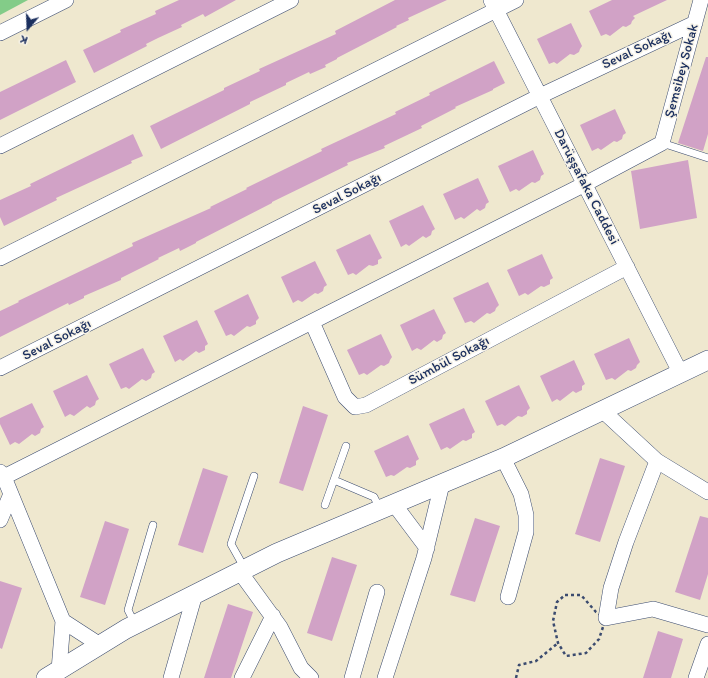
<!DOCTYPE html>
<html>
<head>
<meta charset="utf-8">
<style>
	body { margin:0 }
	#map { position:relative; width:708px; height:678px; overflow:hidden; background:#efe8cf; font-family:Itim,sans-serif }
	canvas { display:block }
	.north { position:absolute; left:8px; top:8px; width:40px; height:40px; -webkit-text-stroke:3px #f7f3e8; paint-order:stroke; rotate:199deg; font-size:11px; font-weight:700; line-height:16px; text-align:center; color:#1b2f5e }
	.north::after { content:''; display:block; margin:auto; width:14px; height:18px; background:#1b2f5e; clip-path:polygon(50% 0,100% 100%,50% 72%,0 100%) }
</style>
</head>
<body>
<div id="map">
<canvas width="708" height="678"></canvas>
<div class="north">K</div>
</div>
<script>
const context = document.querySelector('canvas').getContext('2d');
context.lineJoin = 'round';
function fill(path, color) {
  context.fillStyle = color;
  context.fill(path, 'evenodd');
}
function toPath(rows) {
  const path = new Path2D();
  for (const r of rows) {
    path.moveTo(r[0], r[1]);
    for (let i = 2; i < r.length; i += 2) path.lineTo(r[i], r[i + 1]);
  }
  return path;
}
function trace(path, color, width, dash) {
  context.strokeStyle = color;
  context.lineWidth = width;
  context.lineCap = dash ? 'butt' : 'round';
  context.setLineDash(dash || []);
  context.stroke(path);
}
function drawText(font, color, halo, rows, align = 'center') {
  context.font = font + ' Itim,sans-serif';
  context.lineWidth = 3;
  context.setLineDash([]);
  context.textBaseline = 'middle';
  context.strokeStyle = halo;
  context.fillStyle = color;
  for (const [text, x, y, turn = 0] of rows) {
    context.save();
    context.translate(x, y);
    context.rotate((+turn || 0) * Math.PI / 180);
    context.textAlign = isNaN(turn) ? turn : align;
    if (halo) context.strokeText(text, 0, 0);
    context.fillText(text, 0, 0);
    context.restore();
  }
}
fill(toPath([
	[0,0,28,0,0,15]
]), '#83cc88');
fill(toPath([
	[179,0,236,0,205,17,203,14,181,25,182,27,158,38,146,44,147,46,94,73,83,50,121,32,120,30,156,14,155,11],
	[395,0,447,0,408,18,409,20,396,26,397,27,337,58,337,59,325,65,326,67,310,74,309,72,286,83,286,85,250,102,250,104,161,149,150,126,224,90,224,88,260,71,259,69,336,34,335,31],
	[612,0,667,0,633,16,635,18,632,21,631,24,626,27,623,26,610,36,606,34,601,36,589,11],
	[571,23,582,46,580,49,579,52,574,55,570,54,557,64,554,62,549,64,537,39],
	[706,57,708,57,708,134,703,151,678,143],
	[66,60,76,82,0,120,0,92],
	[494,61,505,83,493,89,493,90,455,107,456,108,421,126,422,128,384,146,385,148,347,163,348,165,272,202,272,203,196,242,196,243,180,251,179,248,158,258,159,259,121,278,121,280,84,296,84,298,69,305,68,303,0,337,0,311,19,302,18,301,133,246,132,243,211,208,210,207,247,189,246,188,322,151,321,149,396,114,395,112,430,95,429,93],
	[615,109,626,133,623,135,622,139,617,142,614,141,601,150,598,148,592,151,580,125],
	[133,134,143,156,131,161,132,163,56,198,57,200,4,226,0,217,0,200,31,186,30,184],
	[533,150,544,174,541,176,540,180,535,183,532,182,519,191,516,189,510,192,498,166],
	[688,160,697,218,640,229,631,171],
	[478,178,489,202,486,204,485,208,480,211,477,209,464,219,461,217,455,220,443,194],
	[423,205,435,229,432,231,431,235,426,238,423,236,409,246,406,244,401,247,389,221],
	[370,234,382,258,378,260,378,264,373,266,369,265,356,275,353,273,348,275,336,250],
	[542,254,553,278,550,280,550,284,544,287,541,286,528,295,525,293,519,296,507,270],
	[315,261,327,285,324,287,323,291,318,294,315,293,302,302,298,300,293,303,281,277],
	[488,282,499,305,496,308,495,311,490,314,487,313,474,323,471,321,465,323,453,298],
	[248,294,259,318,256,321,256,324,250,327,247,326,234,336,231,334,226,336,214,311],
	[434,309,446,333,443,335,442,339,437,342,434,340,421,350,417,348,412,351,400,325],
	[197,320,208,344,205,346,205,350,199,353,196,351,183,361,180,359,175,362,163,336],
	[381,334,392,357,390,360,389,363,384,366,381,365,367,375,364,373,359,375,347,350],
	[629,338,640,362,637,365,636,368,631,371,628,370,615,380,612,378,606,380,594,354],
	[143,348,155,372,152,374,151,378,146,381,142,379,129,389,126,387,121,389,109,364],
	[574,360,585,384,582,386,582,390,576,393,573,391,560,401,557,399,552,402,540,376],
	[87,375,99,399,96,401,95,405,90,408,87,406,74,416,70,414,65,417,53,391],
	[519,385,530,408,527,411,527,414,522,417,518,416,505,426,502,424,497,426,485,401],
	[32,403,44,427,41,429,40,433,35,436,32,434,19,444,15,442,10,445,0,424,0,418],
	[303,406,328,415,303,491,279,483],
	[464,408,475,432,472,434,472,438,466,441,463,440,450,449,447,447,441,450,429,424],
	[408,435,419,459,416,461,416,465,410,468,407,467,394,476,391,475,386,477,374,451],
	[600,458,625,466,600,542,575,534],
	[203,468,228,476,203,553,178,545],
	[700,516,708,518,708,574,700,600,675,592],
	[475,518,500,526,475,602,450,595],
	[105,521,129,529,105,605,80,597],
	[332,557,357,565,332,641,307,633],
	[0,581,22,588,2,649,0,648],
	[228,604,253,612,231,678,204,678],
	[658,631,683,639,671,678,643,678]
]), '#d1a2c6');
const service = toPath([
	[662,143,708,158],
	[334,480,374,497,380,509],
	[325,505,346,446],
	[245,569,231,544,254,476],
	[135,624,128,610,153,525]
]);
const minor = toPath([
	[491,0,681,374],
	[0,33,66,0],
	[0,146,291,0],
	[0,258,516,0],
	[312,322,345,397,355,407,366,405,627,267],
	[0,368,540,96,695,23],
	[603,411,657,461,708,492],
	[503,458,521,494,526,515,526,532,508,597],
	[657,461,626,542,611,588,606,618,653,609,708,625],
	[0,472,4,477,63,621,59,670],
	[4,477,585,184,662,143,701,0],
	[394,504,427,548],
	[0,520,11,494],
	[240,572,280,627,301,668,311,678],
	[63,621,100,645],
	[171,678,195,594],
	[242,678,273,616],
	[352,678,377,592],
	[385,678,424,558,442,484],
	[696,678,708,644]
]);
const tertiary = toPath([
	[46,678,126,629,277,553,503,458,708,360]
]);
trace(service, '#3b4b6f', 8);
trace(minor, '#3b4b6f', 16);
trace(tertiary, '#3b4b6f', 20);
trace(toPath([
	[565,595,581,595,596,612,606,618,599,639,586,653,566,656,558,643,553,621,557,602,565,595],
	[516,678,519,665,536,661,558,643]
]), '#3b4b6f', 2.5, [3, 3]);
trace(service, '#fff', 7);
trace(minor, '#fff', 15);
trace(tertiary, '#fff', 19);
drawText('14px', '#1b2f5e', '#f7f3e8', [
	["Seval Sokağı",637,50,-25],
	["Şemsibey Sokak",682,71,-75],
	["Darüşşafaka Caddesi",586,187,63],
	["Seval Sokağı",347,194,-27],
	["Seval Sokağı",57,340,-27],
	["Sümbül Sokağı",449,361,-28]
]);
</script>
</body>
</html>
